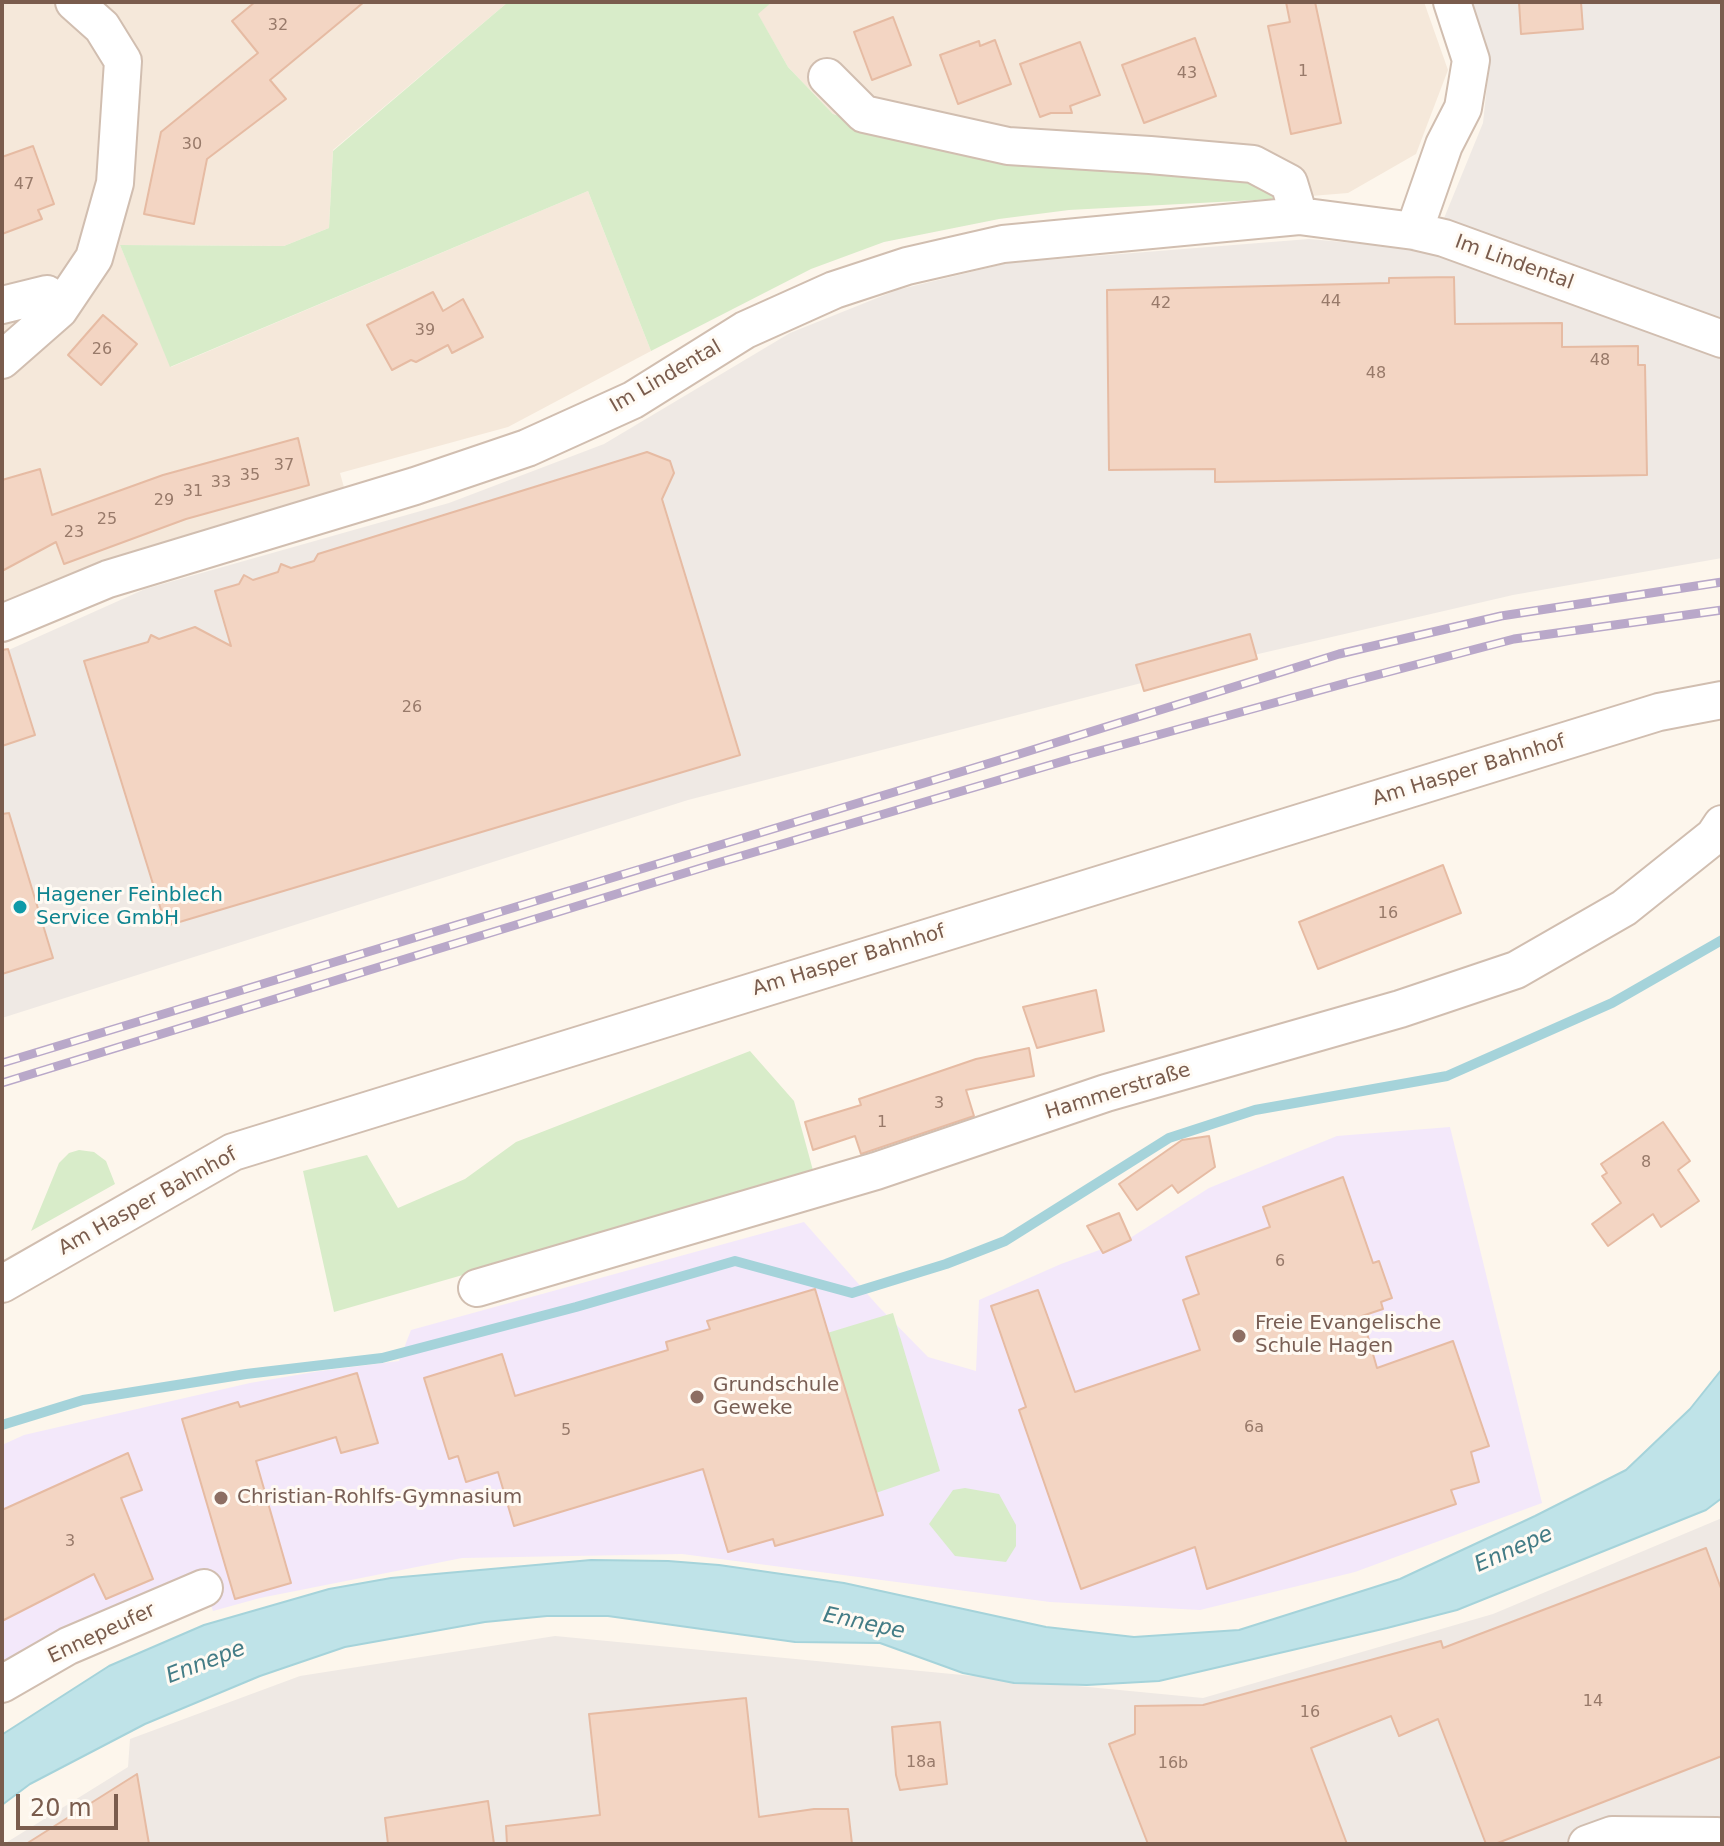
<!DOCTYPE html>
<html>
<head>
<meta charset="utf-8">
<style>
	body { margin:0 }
	#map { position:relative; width:1724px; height:1846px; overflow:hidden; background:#fdf6ec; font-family:"DejaVu Sans",sans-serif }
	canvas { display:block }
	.frame { position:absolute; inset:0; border:4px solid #7a5c4d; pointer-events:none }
	.scale { position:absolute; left:16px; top:1794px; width:102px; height:36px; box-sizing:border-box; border:4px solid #7a5c4d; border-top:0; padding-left:10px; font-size:24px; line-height:28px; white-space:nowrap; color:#7a5c4d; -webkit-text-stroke:6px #fffaf3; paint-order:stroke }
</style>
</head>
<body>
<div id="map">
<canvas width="1724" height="1846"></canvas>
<div class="frame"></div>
<div class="scale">20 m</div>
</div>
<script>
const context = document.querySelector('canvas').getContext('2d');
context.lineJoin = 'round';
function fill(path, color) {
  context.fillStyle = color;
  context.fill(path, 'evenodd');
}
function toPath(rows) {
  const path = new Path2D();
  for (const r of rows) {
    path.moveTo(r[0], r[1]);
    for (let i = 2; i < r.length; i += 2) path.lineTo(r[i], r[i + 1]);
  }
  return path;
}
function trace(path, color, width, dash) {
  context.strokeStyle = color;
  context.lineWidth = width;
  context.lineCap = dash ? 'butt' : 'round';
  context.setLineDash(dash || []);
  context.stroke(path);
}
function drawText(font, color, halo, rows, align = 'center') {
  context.font = font + ' "DejaVu Sans",sans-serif';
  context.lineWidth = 6;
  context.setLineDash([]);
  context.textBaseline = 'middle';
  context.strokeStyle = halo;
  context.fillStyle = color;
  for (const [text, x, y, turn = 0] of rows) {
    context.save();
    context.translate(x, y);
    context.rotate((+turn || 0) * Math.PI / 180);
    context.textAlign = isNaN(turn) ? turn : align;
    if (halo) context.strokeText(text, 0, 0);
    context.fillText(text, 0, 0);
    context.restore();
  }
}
fill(toPath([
	[2,2,508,2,333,150,329,228,284,246,120,245,171,367,588,191,651,351,508,427,340,473,345,491,2,606],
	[772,2,1424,2,1448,70,1416,154,1348,193,1274,199,1251,173,899,133,833,114,788,67,757,13]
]), '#f5e8da');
fill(toPath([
	[1466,2,1722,2,1722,558,1513,595,1215,664,688,800,2,1018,2,653,145,589,449,503,604,444,790,333,897,290,1008,263,1309,239,1431,250,1483,123,1489,66],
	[1722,1518,1722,1844,4,1844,128,1767,130,1739,300,1676,555,1636,1203,1698,1493,1614]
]), '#efe9e4');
fill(toPath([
	[1450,1127,1542,1503,1355,1572,1200,1610,1050,1602,682,1554,462,1558,260,1598,213,1611,201,1575,2,1670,2,1445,24,1435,250,1383,320,1371,399,1361,411,1330,804,1222,878,1306,928,1357,976,1371,979,1300,1061,1264,1127,1240,1209,1188,1337,1136]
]), '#f3e8fa');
fill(toPath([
	[508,2,772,2,758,14,788,67,833,114,899,133,1251,173,1274,199,1069,210,999,219,884,242,811,269,651,351,588,191,170,367,120,245,284,246,329,228,333,151],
	[750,1051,794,1101,814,1174,334,1312,303,1171,367,1155,398,1208,465,1179,516,1142],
	[79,1150,94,1152,106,1161,115,1184,31,1231,59,1163,69,1153],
	[893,1313,940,1471,873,1494,824,1334],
	[965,1488,999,1494,1016,1525,1016,1546,1006,1562,955,1556,929,1524,953,1490]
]), '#d8ecc9');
const water = toPath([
	[1722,1369,1722,1498,1706,1510,1457,1610,1387,1628,1159,1681,1087,1685,1014,1683,963,1673,880,1643,795,1642,608,1616,547,1616,485,1622,345,1647,260,1676,145,1724,30,1784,2,1805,3,1734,109,1666,204,1625,329,1589,391,1578,591,1560,668,1561,719,1565,844,1583,1046,1627,1134,1637,1239,1630,1400,1579,1535,1516,1626,1470,1690,1409,1722,1369]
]);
fill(water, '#bfe3e8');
trace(water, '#a5d3da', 2);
trace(toPath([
	[2,1425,83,1400,246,1374,382,1358,576,1307,735,1261,852,1293,946,1264,1005,1241,1169,1138,1255,1110,1447,1076,1612,1003,1722,940]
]), '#a5d3da', 10);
const building = toPath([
	[255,2,364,2,270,80,286,99,207,159,194,224,144,214,161,132,258,53,232,21,255,2],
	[1286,2,1315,2,1341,123,1291,134,1268,26,1290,22,1286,2],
	[1519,2,1581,2,1583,29,1521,34,1519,2],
	[893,17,911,65,872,80,854,32,893,17],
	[1195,38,1216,96,1144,123,1122,65,1195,38],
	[995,40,1011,84,958,104,940,55,979,41,980,46,995,40],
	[1080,42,1100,95,1070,106,1072,113,1051,113,1040,117,1020,64,1080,42],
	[33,146,54,204,38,210,42,219,2,234,2,157,33,146],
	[1454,277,1455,324,1562,323,1562,347,1638,346,1638,365,1645,365,1647,475,1215,482,1215,469,1109,470,1107,290,1389,283,1389,278,1454,277],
	[433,292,443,311,463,299,483,337,452,353,448,345,416,362,411,360,392,370,367,325,433,292],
	[103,315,137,344,101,385,68,355,103,315],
	[298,438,309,485,186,519,64,564,56,542,2,571,2,480,40,469,52,515,163,475,298,438],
	[647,452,670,461,674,473,662,499,740,755,166,926,84,661,148,642,151,635,159,639,195,627,231,646,215,591,239,584,244,575,253,580,278,572,281,564,291,568,314,561,318,554,647,452],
	[1250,634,1257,659,1144,691,1136,665,1250,634],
	[8,649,35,735,2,746,2,650,8,649],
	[9,813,53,958,2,974,2,814,9,813],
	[1443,865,1461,913,1318,969,1299,922,1443,865],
	[1096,990,1104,1031,1037,1048,1023,1007,1096,990],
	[1029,1048,1034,1076,966,1090,974,1116,861,1154,855,1136,813,1150,805,1122,861,1105,859,1099,976,1059,1029,1048],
	[1663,1122,1690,1161,1678,1170,1699,1201,1661,1227,1653,1214,1608,1246,1592,1224,1621,1203,1602,1176,1607,1173,1601,1164,1663,1122],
	[1209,1136,1215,1167,1178,1193,1172,1185,1137,1210,1119,1184,1182,1140,1209,1136],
	[1343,1177,1373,1263,1379,1261,1392,1298,1381,1302,1383,1309,1362,1316,1377,1368,1453,1341,1489,1446,1471,1452,1479,1482,1451,1490,1456,1504,1207,1589,1195,1547,1081,1589,1019,1410,1026,1407,991,1306,1038,1290,1075,1392,1200,1350,1183,1300,1199,1294,1186,1257,1270,1227,1263,1207,1343,1177],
	[1119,1213,1131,1240,1103,1253,1087,1226,1119,1213],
	[815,1289,883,1515,775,1546,773,1539,728,1552,703,1469,514,1526,498,1472,466,1482,458,1456,449,1459,424,1378,502,1354,515,1396,668,1350,666,1342,710,1329,707,1321,815,1289],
	[357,1373,378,1443,341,1453,336,1437,256,1461,291,1583,235,1599,182,1419,238,1402,240,1407,357,1373],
	[128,1453,142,1490,121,1498,153,1579,106,1599,94,1574,2,1621,2,1510,128,1453],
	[1706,1548,1722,1591,1722,1756,1495,1844,1486,1844,1438,1719,1399,1736,1391,1716,1311,1748,1347,1844,1148,1844,1109,1744,1135,1734,1135,1706,1203,1705,1441,1641,1443,1648,1706,1548],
	[746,1698,759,1817,814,1809,848,1809,852,1844,507,1844,506,1826,600,1815,589,1714,746,1698],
	[940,1722,947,1784,900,1790,896,1775,892,1727,940,1722],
	[137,1774,149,1844,26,1844,137,1774],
	[488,1801,494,1844,388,1844,385,1818,488,1801]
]);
fill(building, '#f3d5c3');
trace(building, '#e6bba3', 2);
const minor = toPath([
	[827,77,864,114,1008,146,1150,155,1253,164,1289,183,1299,216],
	[1414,231,1444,145,1463,108,1471,60,1452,2],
	[2,305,47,294,59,310],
	[2,360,59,310,94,258,115,183,123,61,102,27,74,2],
	[2,623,108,579,415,486,527,448,633,400,745,330,834,290,907,266,1003,244,1299,216,1414,231,1444,238,1722,339],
	[2,1284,233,1152,1659,712,1722,700],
	[477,1288,876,1171,1106,1093,1400,1009,1516,970,1624,908,1714,836,1722,824],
	[2,1684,68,1646,204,1588],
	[1587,1844,1612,1835,1717,1836,1722,1838]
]);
trace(minor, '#d1beb0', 40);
trace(minor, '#fff', 36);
const rail = toPath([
	[2,1063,1013,756,1339,654,1501,616,1722,582],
	[2,1083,714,864,1074,758,1350,682,1514,639,1722,610]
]);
trace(rail, '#b9a8c9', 9);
trace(rail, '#fffaf3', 6, [18]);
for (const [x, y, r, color] of [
	[20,907,8,"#0f9aa8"],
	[1239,1336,8,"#8d6e63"],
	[697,1397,8,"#8d6e63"],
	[221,1498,8,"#8d6e63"]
]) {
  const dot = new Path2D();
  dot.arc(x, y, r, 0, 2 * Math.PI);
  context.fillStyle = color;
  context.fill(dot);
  trace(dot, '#fffaf3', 3);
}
drawText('16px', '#987a6a', null, [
	["32",278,26],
	["1",1303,72],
	["43",1187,74],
	["30",192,145],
	["47",24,185],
	["44",1331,302],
	["42",1161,304],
	["39",425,331],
	["26",102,350],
	["48",1600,361],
	["48",1376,374],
	["37",284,466],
	["35",250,476],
	["33",221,483],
	["31",193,492],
	["29",164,501],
	["25",107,520],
	["23",74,533],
	["26",412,708],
	["16",1388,914],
	["3",939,1104],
	["1",882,1123],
	["8",1646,1163],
	["6",1280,1262],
	["6a",1254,1428],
	["5",566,1431],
	["3",70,1542],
	["14",1593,1702],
	["16",1310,1713],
	["18a",921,1763],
	["16b",1173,1764]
]);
drawText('20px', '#7a5c4d', '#fffaf3', [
	["Im Lindental",1514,263,20],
	["Im Lindental",666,377,-30],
	["Am Hasper Bahnhof",1469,771,-17],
	["Am Hasper Bahnhof",849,961,-17],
	["Hammerstraße",1118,1092,-17],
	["Am Hasper Bahnhof",148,1202,-29],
	["Ennepeufer",102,1634,-25]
]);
drawText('20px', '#0d838f', '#fffaf3', [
	["Hagener Feinblech",36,896],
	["Service GmbH",36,919]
], 'left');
drawText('20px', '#785e54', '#fffaf3', [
	["Freie Evangelische",1255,1324],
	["Schule Hagen",1255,1347],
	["Grundschule",713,1386],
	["Geweke",713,1409],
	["Christian-Rohlfs-Gymnasium",237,1498]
], 'left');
drawText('italic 22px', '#437c86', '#fffaf3', [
	["Ennepe",1514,1550,-24],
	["Ennepe",864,1624,12],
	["Ennepe",206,1663,-21]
]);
</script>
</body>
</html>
